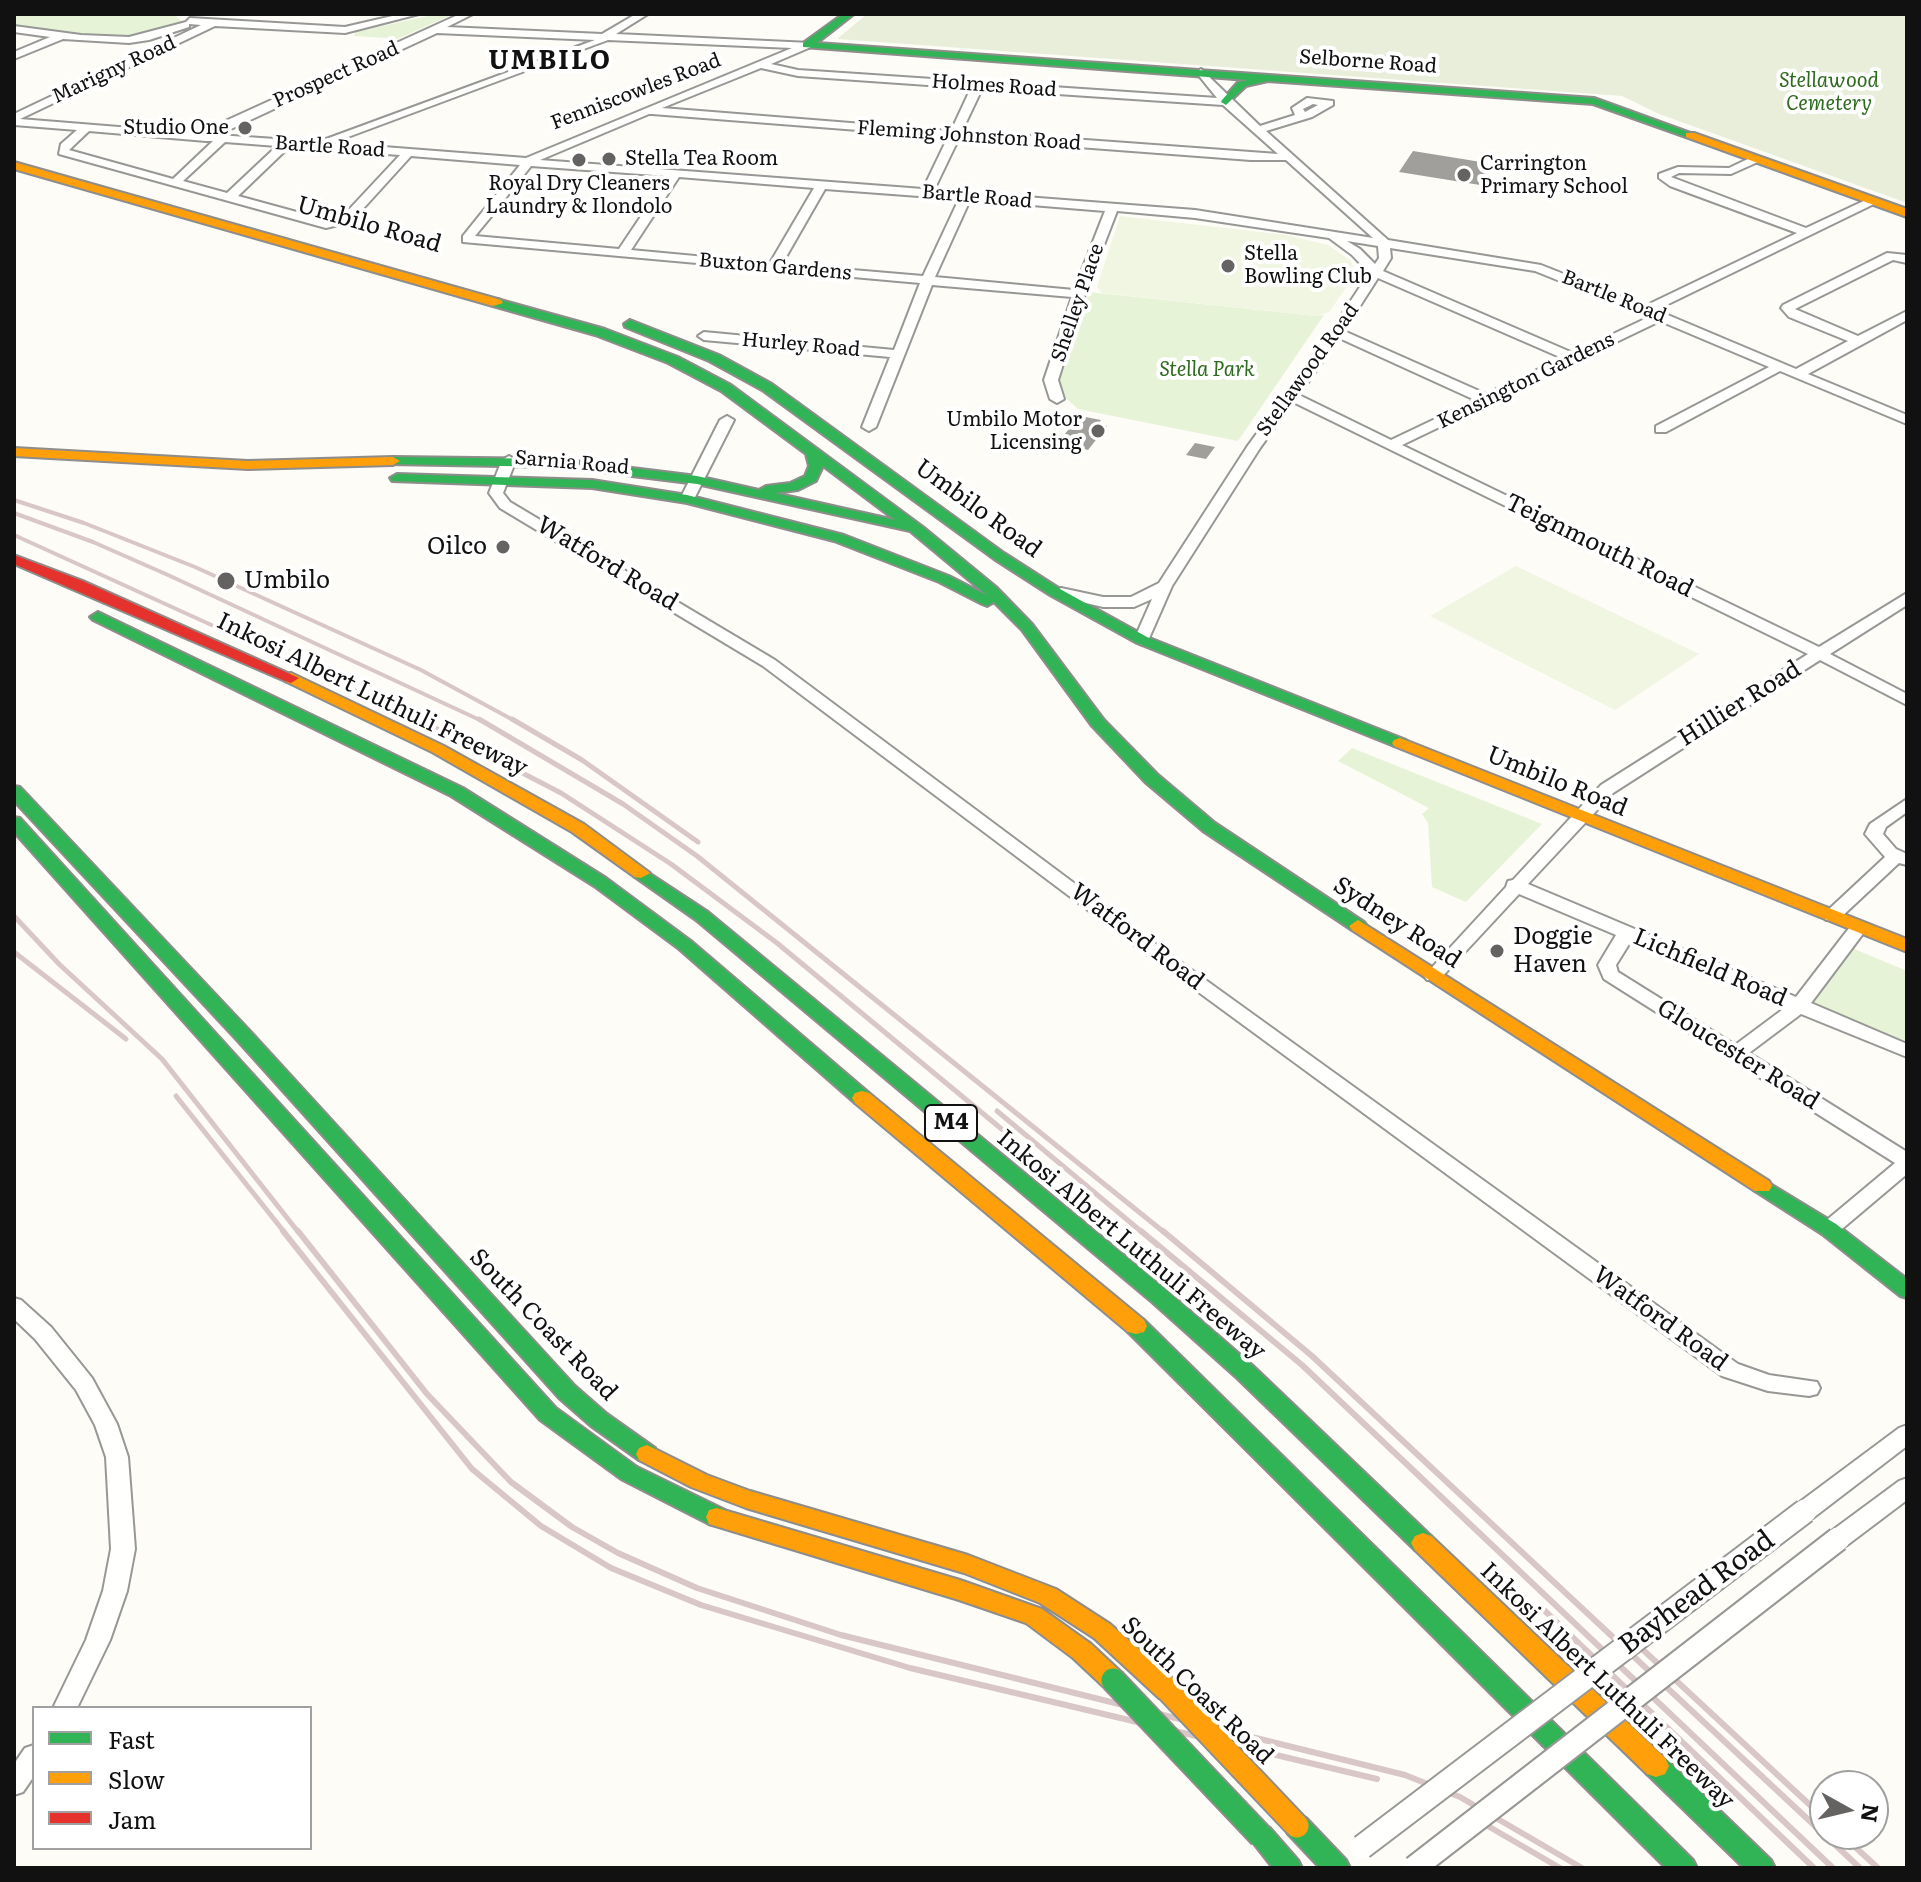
<!DOCTYPE html>
<html>
<head>
<meta charset="utf-8">
<style>
	body { margin:0 }
	#map { position:relative; width:1921px; height:1882px; overflow:hidden; background:#fdfcf7; font-family:Literata,serif }
	canvas { display:block }
	.frame { position:absolute; inset:0; border:16px solid #111; pointer-events:none }
	.legend { position:absolute; left:32px; top:1706px; width:280px; height:144px; box-sizing:border-box; background:#fff; border:2px solid #a0a0a0; margin:0; padding:10px 14px; list-style:none; font-size:24px; color:#111 }
	.legend li { display:flex; align-items:center; gap:16px; height:40px }
	.legend b { width:40px; border:2px solid #a0a0a0 }
	.north { position:absolute; left:1809px; top:1770px; width:80px; height:80px; box-sizing:border-box; background:#fff; border:2px solid #a0a0a0; border-radius:50%; rotate:98deg; font-size:22px; font-weight:700; line-height:32px; text-align:center; color:#111 }
	.north::after { content:''; display:block; margin:auto; width:28px; height:36px; background:#646362; clip-path:polygon(50% 0,100% 100%,50% 72%,0 100%) }
</style>
</head>
<body>
<div id="map">
<canvas width="1921" height="1882"></canvas>
<div class="frame"></div>
<ul class="legend">
<li><b style="height:10px;background:#30b455"></b>Fast</li>
<li><b style="height:10px;background:#ff9f0a"></b>Slow</li>
<li><b style="height:10px;background:#e5322d"></b>Jam</li>
</ul>
<div class="north">N</div>
</div>
<script>
const context = document.querySelector('canvas').getContext('2d');
context.lineJoin = 'round';
function fill(path, color) {
  context.fillStyle = color;
  context.fill(path, 'evenodd');
}
function toPath(rows) {
  const path = new Path2D();
  for (const r of rows) {
    path.moveTo(r[0], r[1]);
    for (let i = 2; i < r.length; i += 2) path.lineTo(r[i], r[i + 1]);
  }
  return path;
}
function trace(path, color, width, dash) {
  context.strokeStyle = color;
  context.lineWidth = width;
  context.lineCap = dash ? 'butt' : 'round';
  context.setLineDash(dash || []);
  context.stroke(path);
}
function drawText(font, color, halo, rows, align = 'center') {
  context.font = font + ' Literata,serif';
  context.lineWidth = 8;
  context.setLineDash([]);
  context.textBaseline = 'middle';
  context.strokeStyle = halo;
  context.fillStyle = color;
  for (const [text, x, y, turn = 0] of rows) {
    context.save();
    context.translate(x, y);
    context.rotate((+turn || 0) * Math.PI / 180);
    context.textAlign = isNaN(turn) ? turn : align;
    if (halo) context.strokeText(text, 0, 0);
    context.fillText(text, 0, 0);
    context.restore();
  }
}
fill(toPath([
	[14,14,166,14,176,16,181,21,136,36,93,36,14,27],
	[437,14,449,16,391,42,386,38,354,36,355,32],
	[1089,292,1316,316,1324,315,1238,441,1078,409,1058,391,1055,381],
	[1352,748,1542,824,1466,902,1432,887,1428,823,1422,814,1429,808,1338,761],
	[1852,948,1907,971,1907,1044,1808,1003]
]), '#e7f3d7');
fill(toPath([
	[867,14,1907,14,1907,203,1659,114,1622,96,837,39]
]), '#e9eedb');
fill(toPath([
	[1120,216,1286,235,1328,245,1351,261,1355,275,1329,312,1316,316,1102,293,1097,287],
	[1516,566,1699,654,1615,710,1430,616]
]), '#f0f6e1');
fill(toPath([
	[1413,151,1481,162,1493,167,1480,185,1399,172],
	[1080,416,1101,420,1098,424,1107,426,1088,450,1058,442],
	[1195,443,1215,447,1206,459,1186,455]
]), '#a19f9c');
const street = toPath([
	[401,14,419,14,345,33,215,26,20,119,205,134,221,123,460,14,473,14,447,27,602,34,636,14,648,14,616,34,811,43,811,47,771,64,798,70,1217,98,1196,72,1201,69,1260,126,1295,115,1292,108,1307,98,1333,101,1333,105,1312,117,1266,131,1388,240,1541,265,1645,306,1797,233,1670,186,1659,178,1659,174,1678,167,1729,168,1752,157,1760,157,1760,161,1731,174,1679,173,1671,177,1806,228,1868,199,1876,199,1876,203,1656,310,1796,369,1848,341,1789,317,1781,308,1783,305,1887,253,1907,255,1907,263,1893,260,1795,309,1858,336,1907,311,1907,320,1808,374,1907,415,1907,424,1780,371,1666,432,1656,432,1656,426,1769,367,1660,321,1402,445,1819,647,1907,593,1907,605,1830,654,1907,694,1907,705,1820,660,1613,793,1528,884,1796,997,1853,923,1865,923,1868,927,1811,1003,1907,1044,1907,1057,1801,1014,1749,1053,1907,1152,1907,1174,1836,1234,1822,1234,1819,1229,1822,1224,1895,1163,1604,979,1598,965,1616,935,1519,894,1439,980,1427,980,1424,976,1506,887,1508,881,1513,880,1601,785,1808,654,1293,402,1260,448,1172,586,1147,643,1142,645,1134,640,1152,599,1134,607,1103,607,1056,596,1053,593,1061,588,1103,597,1131,597,1159,583,1247,447,1331,331,1369,273,1352,255,1329,238,1195,218,1117,211,1085,294,1058,380,1064,399,1057,403,1050,399,1044,380,1072,297,932,285,876,427,869,431,862,427,890,357,704,340,698,336,704,332,894,350,920,283,463,242,463,236,520,165,411,156,351,222,326,228,59,154,61,144,77,130,14,125,14,114,201,25,189,24,189,27,149,40,129,43,63,39,14,59,14,52,50,37,14,32,14,26,81,35,129,37,186,22,190,18,345,27,401,14],
	[437,33,595,40,318,142,218,135,437,33],
	[608,40,792,48,526,158,332,143,608,40],
	[761,68,798,76,971,88,951,131,662,108,761,68],
	[982,89,1223,105,1278,154,962,131,982,89],
	[1313,104,1318,105,1305,112,1303,109,1313,104],
	[649,114,652,114,948,137,923,189,540,160,649,114],
	[89,131,206,141,213,141,173,179,69,150,89,131],
	[959,138,1251,160,1286,160,1373,238,1195,210,934,190,959,138],
	[225,142,277,146,227,193,183,181,225,142],
	[289,147,400,155,343,216,326,220,238,196,289,147],
	[531,166,668,176,619,249,475,236,499,207,553,212,570,206,572,204,566,200,552,204,504,200,531,166],
	[679,177,814,188,770,263,631,250,679,177],
	[825,189,959,199,923,276,782,264,825,189],
	[970,200,1105,211,1074,290,935,277,970,200],
	[1347,241,1378,246,1379,258,1375,264,1360,249,1347,241],
	[1390,248,1535,271,1649,317,1573,353,1383,271,1391,258,1390,248],
	[1378,278,1562,358,1486,394,1344,331,1378,278],
	[1339,338,1475,400,1391,440,1299,395,1339,338],
	[1631,941,1786,1007,1735,1045,1618,972,1616,965,1631,941],
	[727,416,734,420,694,499,692,502,682,502,680,499,720,420,727,416],
	[509,456,516,460,503,493,510,502,775,660,1153,942,1738,1364,1769,1375,1817,1382,1820,1388,1817,1394,1809,1396,1768,1391,1722,1376,1141,950,763,666,500,508,489,493,502,460,509,456],
	[1907,799,1907,812,1886,827,1883,834,1896,849,1907,854,1907,865,1899,863,1838,920,1826,920,1823,916,1826,912,1885,857,1865,834,1870,824,1907,799],
	[14,1298,21,1300,51,1327,92,1378,117,1424,128,1457,135,1549,127,1591,110,1640,77,1708,53,1708,86,1640,103,1591,111,1549,106,1457,95,1425,76,1390,35,1339,14,1319,14,1298],
	[1907,1425,1907,1446,1813,1518,1805,1520,1797,1518,1794,1511,1797,1504,1899,1428,1907,1425],
	[1907,1478,1907,1500,1846,1546,1838,1549,1830,1546,1826,1539,1830,1532,1899,1481,1907,1478],
	[34,1745,34,1776,23,1792,14,1795,14,1764,25,1748,34,1745]
]);
const fast = toPath([
	[843,14,854,14,817,43,1594,98,1696,135,1686,137,1593,104,1268,81,1246,86,1226,105,1221,102,1222,100,1238,82,1248,80,803,47,803,43,843,14],
	[497,299,605,329,678,357,731,385,923,527,996,587,1032,624,1104,720,1157,774,1215,823,1364,922,1367,926,1364,930,1352,930,1203,831,1145,782,1092,726,1022,630,994,602,987,606,982,604,939,582,834,541,687,503,592,488,392,481,390,478,397,474,592,480,687,495,844,535,949,576,988,596,910,531,697,484,559,467,388,464,386,461,393,457,559,459,697,476,759,490,766,486,790,483,805,476,809,466,806,454,721,391,668,363,595,335,493,306,491,303,497,299],
	[823,466,895,520,775,493,798,490,816,481,823,466],
	[630,320,719,355,772,384,1004,553,1060,589,1147,637,1406,740,1408,743,1406,746,1394,746,1137,643,1050,595,994,559,762,390,709,361,625,327,624,324,630,320],
	[98,612,463,788,606,878,691,941,869,1093,872,1098,869,1103,855,1103,679,949,594,886,451,796,93,620,90,617,98,612],
	[14,786,20,787,250,1031,575,1386,607,1414,655,1448,658,1454,655,1460,647,1463,639,1460,591,1426,559,1398,236,1039,14,801,14,786],
	[14,817,20,818,556,1408,637,1467,725,1510,728,1517,725,1524,717,1526,709,1524,621,1479,540,1420,14,832,14,817],
	[641,868,708,912,1166,1290,1253,1366,1431,1536,1435,1543,1431,1550,1423,1553,1415,1550,1237,1378,1152,1302,696,920,635,877,632,873,641,868],
	[1762,1179,1836,1224,1907,1279,1907,1298,1900,1296,1822,1234,1755,1191,1752,1186,1755,1181,1762,1179],
	[1136,1318,1144,1320,1693,1860,1697,1868,1666,1868,1128,1332,1125,1326,1128,1320,1136,1318],
	[1656,1755,1665,1758,1771,1860,1775,1868,1744,1868,1647,1774,1643,1766,1647,1758,1656,1755],
	[1297,1814,1306,1818,1346,1860,1350,1868,1320,1868,1288,1834,1284,1826,1288,1818,1297,1814],
	[1261,1824,1270,1828,1298,1860,1302,1868,1273,1868,1248,1836,1252,1828,1261,1824]
]);
const slow = toPath([
	[1686,133,1694,133,1907,209,1907,217,1686,137,1686,133],
	[14,162,501,300,503,303,493,306,14,169,14,162],
	[14,448,248,461,393,457,400,461,393,465,248,469,14,456,14,448],
	[291,673,444,746,584,824,650,873,641,878,635,877,572,832,432,752,285,681,283,678,285,675,291,673],
	[1400,738,1907,939,1907,952,1394,746,1392,743,1394,740,1400,738],
	[1358,920,1769,1181,1772,1186,1769,1191,1755,1191,1352,930,1349,926,1358,920],
	[862,1091,869,1093,1144,1320,1147,1326,1144,1332,1136,1334,1128,1332,855,1103,852,1098,855,1093,862,1091],
	[647,1445,707,1475,750,1491,968,1555,1056,1589,1110,1624,1177,1682,1180,1690,1177,1698,1168,1701,1159,1698,1094,1638,1040,1603,964,1573,746,1508,691,1487,639,1460,636,1454,639,1448,647,1445],
	[717,1508,960,1580,1042,1609,1091,1644,1122,1673,1125,1680,1122,1687,1113,1691,1104,1687,1073,1658,1026,1623,959,1600,709,1524,706,1517,709,1510,717,1508],
	[1423,1533,1431,1536,1665,1758,1669,1766,1665,1774,1656,1777,1647,1774,1415,1550,1411,1543,1415,1536,1423,1533]
]);
const jam = toPath([
	[14,555,83,581,299,678,291,683,285,681,14,564,14,555]
]);
trace(street, '#979795', 4);
trace(fast, '#8e8d8b', 4);
trace(slow, '#8e8d8b', 4);
trace(jam, '#8e8d8b', 4);
fill(street, '#fffffe');
fill(fast, '#30b455');
fill(slow, '#ff9f0a');
fill(jam, '#e5322d');
trace(toPath([
	[14,500,84,523,195,567,421,670,515,721],
	[14,513,93,542,168,575,482,721],
	[14,535,422,721]
]), '#d9c6c7', 4);
trace(toPath([
	[418,719,561,793,671,864,777,943,1004,1131],
	[479,719,623,804,697,856,1165,1233],
	[512,719,582,760,698,842],
	[14,916,59,964,162,1059,299,1233],
	[14,952,126,1039],
	[176,1096,285,1233],
	[997,1111,1143,1233]
]), '#d9c6c7', 5);
trace(toPath([
	[283,1231,472,1469,541,1526,611,1568,701,1605,910,1668,1377,1779],
	[298,1231,427,1394,511,1482,572,1527,618,1553,697,1588,841,1635,1405,1775,1460,1797,1582,1868],
	[1141,1231,1302,1365,1833,1868],
	[1163,1231,1312,1356,1860,1868],
	[1545,1611,1814,1868],
	[1640,1647,1825,1819],
	[1481,1822,1560,1868],
	[1841,1834,1878,1868]
]), '#d9c6c7', 6);
const streetBridge = toPath([
	[1362,1847,1805,1511],
	[1414,1868,1838,1539]
]);
const fastBridge = toPath([
	[1113,1680,1261,1836]
]);
const slowBridge = toPath([
	[1168,1690,1297,1826]
]);
trace(streetBridge, '#979795', 27, []);
trace(fastBridge, '#8e8d8b', 27, []);
trace(slowBridge, '#8e8d8b', 27, []);
trace(streetBridge, '#fffffe', 23);
trace(fastBridge, '#30b455', 23);
trace(slowBridge, '#ff9f0a', 23);
for (const [x, y, r, color] of [
	[245,128,8,"#646362"],
	[609,159,8,"#646362"],
	[579,160,8,"#646362"],
	[1464,175,8,"#646362"],
	[1228,266,8,"#646362"],
	[1098,431,8,"#646362"],
	[503,547,8,"#646362"],
	[226,581,10,"#646362"],
	[1497,951,8,"#646362"]
]) {
  const dot = new Path2D();
  dot.arc(x, y, r, 0, 2 * Math.PI);
  context.fillStyle = color;
  context.fill(dot);
  trace(dot, '#fff', 3);
}
drawText('20px', '#111', '#fff', [
	["Selborne Road",1368,62,4],
	["Marigny Road",114,70,-25],
	["Prospect Road",336,75,-24],
	["Holmes Road",994,86,4],
	["Fenniscowles Road",636,92,-21],
	["Fleming Johnston Road",969,136,4],
	["Bartle Road",330,147,4],
	["Bartle Road",977,197,5],
	["Buxton Gardens",775,267,5],
	["Bartle Road",1614,297,22],
	["Shelley Place",1078,303,-71],
	["Hurley Road",801,345,5],
	["Stellawood Road",1308,370,-54],
	["Kensington Gardens",1526,381,-26],
	["Sarnia Road",572,463,5]
]);
drawText('italic 20px', '#2f6b1f', '#fff', [
	["Stellawood",1829,81],
	["Cemetery",1829,104],
	["Stella Park",1207,370]
]);
drawText('20px', '#111', '#fff', [
	["Studio One",229,128,"right"],
	["Stella Tea Room",625,159],
	["Carrington",1480,164],
	["Primary School",1480,187],
	["Royal Dry Cleaners",579,184,"center"],
	["Laundry & Ilondolo",579,207,"center"],
	["Stella",1244,254],
	["Bowling Club",1244,277],
	["Umbilo Motor",1082,420,"right"],
	["Licensing",1082,443,"right"]
], 'left');
for (const [x, y, w] of [
	[951,1123,52]
]) {
  const box = new Path2D();
  box.roundRect(x - w / 2, y - 18, w, 36, 6);
  context.fillStyle = '#fff';
  context.fill(box);
  trace(box, '#111', 2);
}
drawText('bold 22px', '#111', null, [
	["M4",951,1123]
]);
drawText('24px', '#111', '#fff', [
	["Umbilo Road",369,225,16],
	["Umbilo Road",978,509,36],
	["Teignmouth Road",1599,546,26],
	["Watford Road",607,564,31],
	["Inkosi Albert Luthuli Freeway",372,695,26],
	["Hillier Road",1740,704,-32],
	["Umbilo Road",1557,782,22],
	["Sydney Road",1397,923,33],
	["Watford Road",1137,937,37],
	["Lichfield Road",1710,968,23],
	["Gloucester Road",1738,1055,32],
	["Inkosi Albert Luthuli Freeway",1131,1245,40],
	["Watford Road",1660,1319,36],
	["South Coast Road",543,1325,46],
	["Inkosi Albert Luthuli Freeway",1607,1686,44],
	["South Coast Road",1197,1691,44]
]);
drawText('24px', '#111', '#fff', [
	["Oilco",487,547,"right"],
	["Umbilo",244,581],
	["Doggie",1513,937],
	["Haven",1513,965]
], 'left');
context.letterSpacing = '2px';
drawText('bold 26px', '#111', '#fff', [
	["UMBILO",550,61]
]);
context.letterSpacing = '0px';
drawText('28px', '#111', '#fff', [
	["Bayhead Road",1697,1593,-37]
]);
</script>
</body>
</html>
